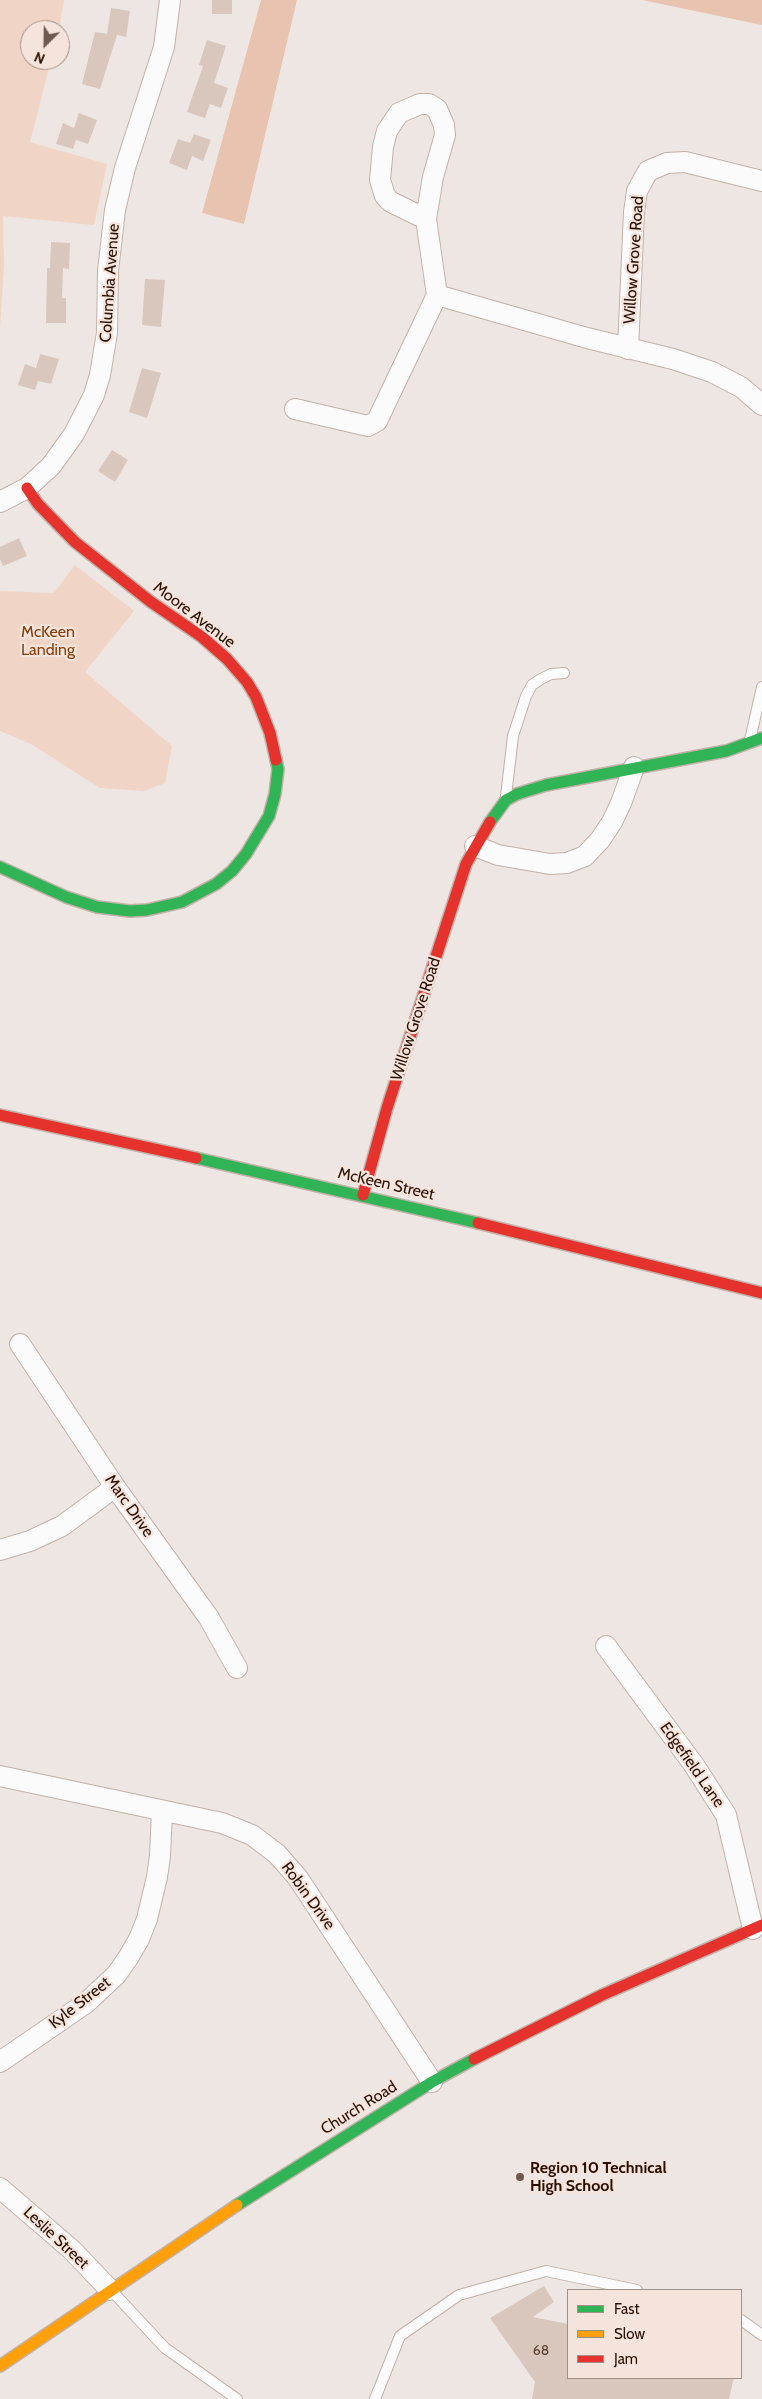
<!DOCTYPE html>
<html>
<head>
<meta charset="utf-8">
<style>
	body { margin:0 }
	#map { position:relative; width:762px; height:2399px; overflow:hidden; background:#eee6e2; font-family:Cabin,sans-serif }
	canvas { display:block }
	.legend { position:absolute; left:567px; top:2289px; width:175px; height:90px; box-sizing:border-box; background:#f4e4dc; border:1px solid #a38f84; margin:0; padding:6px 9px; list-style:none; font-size:15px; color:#290f01 }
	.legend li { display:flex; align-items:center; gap:10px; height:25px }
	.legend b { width:25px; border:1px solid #a38f84 }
	.north { position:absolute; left:20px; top:20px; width:50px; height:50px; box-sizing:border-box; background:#f4e4dc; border:1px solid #a38f84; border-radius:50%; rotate:203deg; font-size:14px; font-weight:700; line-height:20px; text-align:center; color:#290f01 }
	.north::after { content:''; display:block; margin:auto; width:18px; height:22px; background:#6e5a50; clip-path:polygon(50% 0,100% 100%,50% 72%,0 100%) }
</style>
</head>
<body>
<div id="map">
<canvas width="762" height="2399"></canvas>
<ul class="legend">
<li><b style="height:6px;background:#30b455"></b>Fast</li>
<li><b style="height:6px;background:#ff9f0a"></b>Slow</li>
<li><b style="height:6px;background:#e5322d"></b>Jam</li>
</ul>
<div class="north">N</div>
</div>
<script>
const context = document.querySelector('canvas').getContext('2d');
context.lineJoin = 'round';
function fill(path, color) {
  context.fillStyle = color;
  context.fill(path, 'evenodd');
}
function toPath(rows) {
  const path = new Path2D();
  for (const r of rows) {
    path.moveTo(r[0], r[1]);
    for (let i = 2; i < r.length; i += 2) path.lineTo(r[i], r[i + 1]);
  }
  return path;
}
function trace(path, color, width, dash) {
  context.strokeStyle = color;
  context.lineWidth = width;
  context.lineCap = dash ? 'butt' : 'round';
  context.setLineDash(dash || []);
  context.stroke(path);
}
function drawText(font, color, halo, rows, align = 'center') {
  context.font = font + ' Cabin,sans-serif';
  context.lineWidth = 4.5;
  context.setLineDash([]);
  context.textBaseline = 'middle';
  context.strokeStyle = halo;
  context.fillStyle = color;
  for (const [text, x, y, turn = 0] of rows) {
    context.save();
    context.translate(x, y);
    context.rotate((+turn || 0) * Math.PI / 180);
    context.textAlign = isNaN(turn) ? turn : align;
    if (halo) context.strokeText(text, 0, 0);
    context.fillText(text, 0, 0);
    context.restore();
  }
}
fill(toPath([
	[0,0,64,0,59,30,30,30,30,60,51,60,30,142,107,164,94,225,3,216,4,265,0,327],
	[75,565,134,611,85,672,172,746,165,783,144,791,100,788,31,744,0,731,0,591,54,593]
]), '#f0d4c5');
fill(toPath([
	[261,0,297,0,244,224,202,213],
	[642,0,762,0,762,25]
]), '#e8c4b0');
fill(toPath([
	[212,0,232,0,232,14,212,14],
	[111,8,130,11,126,37,117,35,100,89,82,84,95,32,107,34],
	[207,40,226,46,214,83,228,88,221,108,210,104,205,118,187,112,203,66,199,65],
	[79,113,97,120,88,144,76,140,73,149,56,144,63,123,74,128],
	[194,134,211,140,203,161,192,156,187,170,169,163,178,139,190,143],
	[51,242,70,243,69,269,63,268,62,298,66,298,66,323,46,323,47,268,50,268],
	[145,279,165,280,161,327,142,325],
	[40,354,59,359,51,384,38,381,35,390,18,385,25,364,36,368],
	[142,368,161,373,147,418,129,412],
	[112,450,128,460,115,482,98,471],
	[19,538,27,556,3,566,0,559,0,547],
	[544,2286,554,2302,533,2317,568,2324,568,2378,734,2378,729,2399,532,2399,535,2382,490,2318]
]), '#d9c7be');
const lane = toPath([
	[750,740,762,687],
	[506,796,513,736,526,696,532,685,541,679,551,674,564,673],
	[112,2291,165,2348,237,2399],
	[741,2320,762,2335],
	[375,2399,400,2336,459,2295,546,2271,637,2290]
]);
const street = toPath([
	[420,104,429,104,437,109,444,125,445,135,433,177,426,219,391,202,385,196,380,180,383,147,387,131,399,113,420,104],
	[426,219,437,295,587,338,673,359,712,372,741,387,762,405],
	[628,349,634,212,637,191,648,171,667,163,685,162,762,181],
	[295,409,368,426,377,421,437,295],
	[0,502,27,488,51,466,74,434,94,395,100,375,107,333,108,271,115,210,125,168,164,47,170,0],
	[475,846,498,855,550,864,567,863,585,856,600,840,612,822,621,803,634,767],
	[20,1344,115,1487,209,1618,237,1668],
	[0,1550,30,1541,62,1526,115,1487],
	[606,1646,694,1765,726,1815,753,1929],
	[0,1776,222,1823,252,1835,277,1854,298,1878,432,2082],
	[0,2062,86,2003,116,1975,128,1958,139,1939,147,1919,157,1877,160,1856,162,1811],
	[0,2188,72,2250,110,2290]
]);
const fast = toPath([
	[490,822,506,800,517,794,546,785,726,751,762,738],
	[0,867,66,897,97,907,130,911,147,910,182,902,216,884,232,871,246,854,269,816,275,794,278,769,276,760],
	[196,1158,478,1223],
	[237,2205,432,2082,474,2059]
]);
const slow = toPath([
	[0,2366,237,2205]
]);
const jam = toPath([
	[27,488,38,504,75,542,151,602,202,637,227,659,247,682,256,697,270,733,276,760],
	[0,1115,196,1158],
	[363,1195,387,1108,466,864,490,822],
	[478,1223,762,1293],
	[474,2059,602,1995,762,1925]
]);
trace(lane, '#c2b1a8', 12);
trace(street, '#c2b1a8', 22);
trace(fast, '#c2b1a8', 14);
trace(slow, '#c2b1a8', 14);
trace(jam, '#c2b1a8', 14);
trace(lane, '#fcfbfb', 10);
trace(street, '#fcfbfb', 20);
trace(fast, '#30b455', 11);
trace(slow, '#ff9f0a', 11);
trace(jam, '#e5322d', 11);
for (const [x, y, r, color] of [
	[520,2177,5,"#6e5a50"]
]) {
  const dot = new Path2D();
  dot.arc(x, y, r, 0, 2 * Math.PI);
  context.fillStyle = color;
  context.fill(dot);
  trace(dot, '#f4e4dc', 2);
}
drawText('14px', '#553d30', null, [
	["68",541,2351]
]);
drawText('16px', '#290f01', '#f4e4dc', [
	["Willow Grove Road",634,260,-86],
	["Columbia Avenue",110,283,-86],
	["Moore Avenue",194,615,37],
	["Willow Grove Road",416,1019,-72],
	["McKeen Street",386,1184,13],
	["Marc Drive",129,1506,55],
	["Edgefield Lane",692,1765,55],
	["Robin Drive",308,1896,54],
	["Kyle Street",80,2003,-38],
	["Church Road",359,2108,-32],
	["Leslie Street",56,2238,43]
]);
drawText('16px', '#843d08', '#f4e4dc', [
	["McKeen",48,632],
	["Landing",48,650]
]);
drawText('bold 16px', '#290f01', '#f4e4dc', [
	["Region 10 Technical",530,2168],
	["High School",530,2186]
], 'left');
</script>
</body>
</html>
